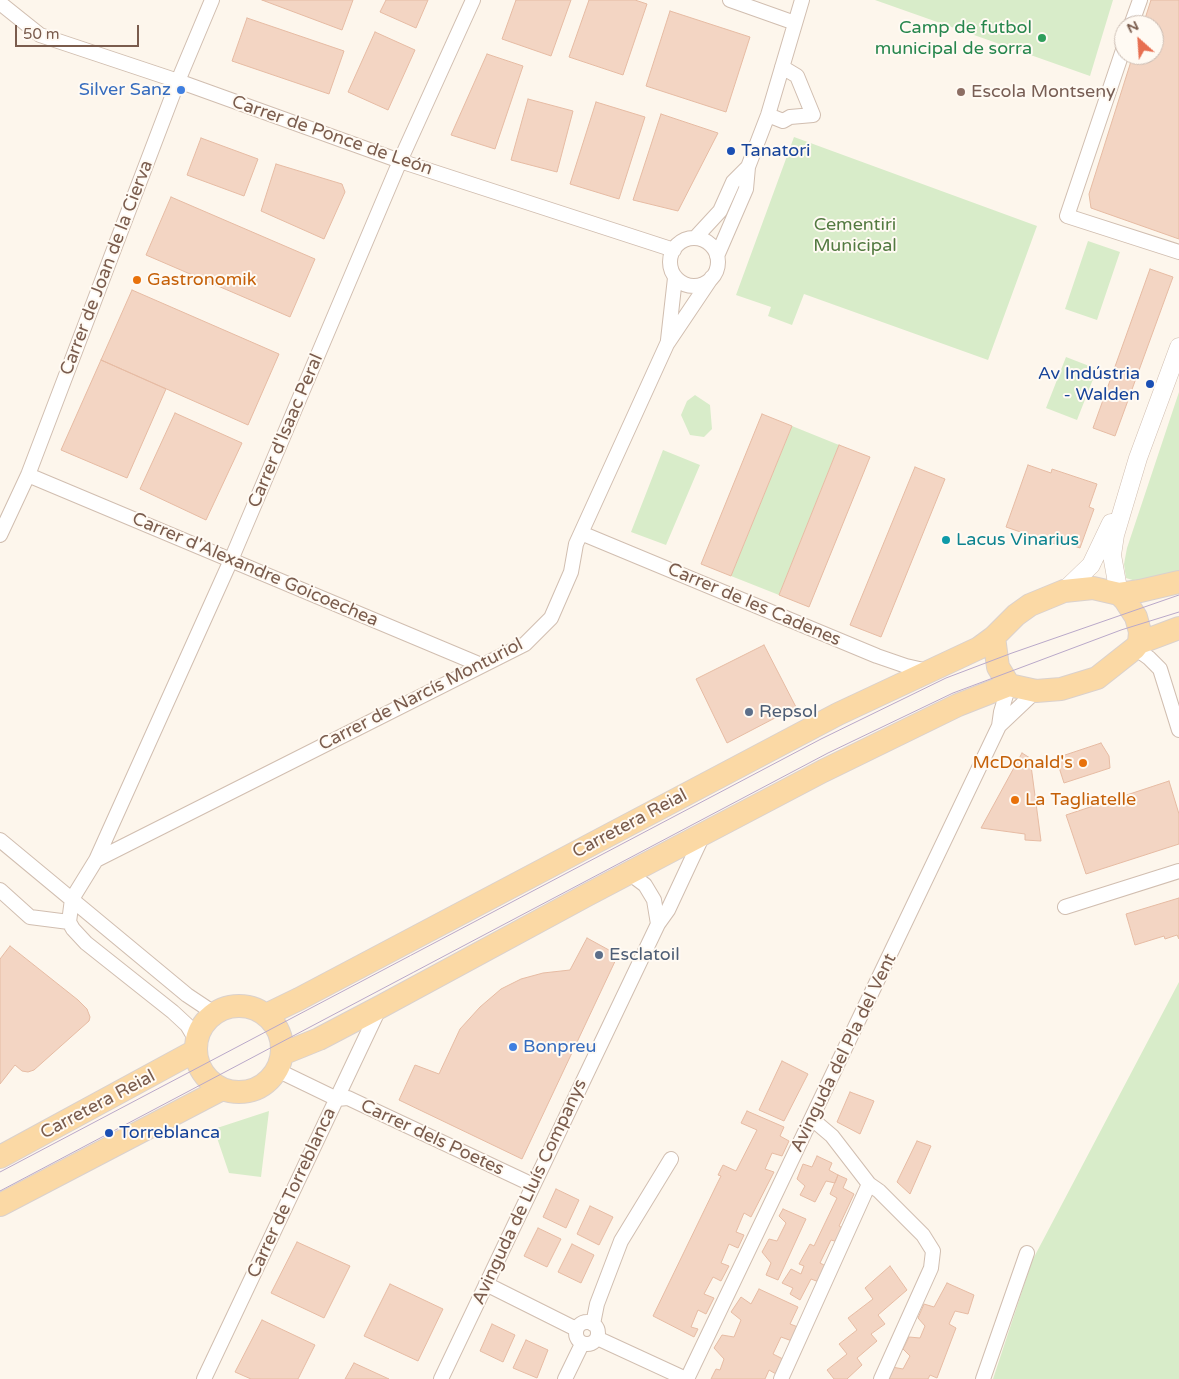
<!DOCTYPE html>
<html>
<head>
<meta charset="utf-8">
<style>
	body { margin:0 }
	#map { position:relative; width:1179px; height:1379px; overflow:hidden; background:#fdf6ec; font-family:"Varela Round",sans-serif }
	canvas { display:block }
	.north { position:absolute; left:1114px; top:15px; width:50px; height:50px; box-sizing:border-box; background:#fffaf3; border:1px solid #cabbb1; border-radius:50%; rotate:334deg; font-size:14px; font-weight:700; line-height:20px; text-align:center; color:#7a5c4d }
	.north::after { content:''; display:block; margin:auto; width:18px; height:22px; background:#e76f51; clip-path:polygon(50% 0,100% 100%,50% 72%,0 100%) }
	.scale { position:absolute; left:15px; top:25px; width:124px; height:22px; box-sizing:border-box; border:2px solid #7a5c4d; border-top:0; padding-left:6px; font-size:15px; line-height:18px; white-space:nowrap; color:#7a5c4d; -webkit-text-stroke:4px #fffaf3; paint-order:stroke }
</style>
</head>
<body>
<div id="map">
<canvas width="1179" height="1379"></canvas>
<div class="north">N</div>
<div class="scale">50 m</div>
</div>
<script>
const context = document.querySelector('canvas').getContext('2d');
context.lineJoin = 'round';
function fill(path, color) {
  context.fillStyle = color;
  context.fill(path, 'evenodd');
}
function toPath(rows) {
  const path = new Path2D();
  for (const r of rows) {
    if (r.length === 3) {
      path.moveTo(r[0] + r[2], r[1]);
      path.arc(r[0], r[1], r[2], 0, 2 * Math.PI);
      continue;
    }
    path.moveTo(r[0], r[1]);
    for (let i = 2; i < r.length; i += 2) path.lineTo(r[i], r[i + 1]);
  }
  return path;
}
function trace(path, color, width, dash) {
  context.strokeStyle = color;
  context.lineWidth = width;
  context.lineCap = dash ? 'butt' : 'round';
  context.setLineDash(dash || []);
  context.stroke(path);
}
function drawText(font, color, halo, rows, align = 'center') {
  context.font = font + ' "Varela Round",sans-serif';
  context.lineWidth = 4;
  context.setLineDash([]);
  context.textBaseline = 'middle';
  context.strokeStyle = halo;
  context.fillStyle = color;
  for (const [text, x, y, turn = 0] of rows) {
    context.save();
    context.translate(x, y);
    context.rotate((+turn || 0) * Math.PI / 180);
    context.textAlign = isNaN(turn) ? turn : align;
    if (halo) context.strokeText(text, 0, 0);
    context.fillText(text, 0, 0);
    context.restore();
  }
}
fill(toPath([
	[875,0,1113,0,1090,76],
	[794,137,1037,226,988,360,804,294,792,325,768,316,771,307,736,295],
	[1088,241,1120,252,1097,320,1065,309],
	[1066,357,1097,369,1077,420,1046,408],
	[1179,392,1179,572,1142,583,1126,578,1124,564,1127,548],
	[695,395,710,405,712,429,704,437,690,435,681,415,687,401],
	[792,426,839,445,779,595,731,576],
	[663,450,700,465,666,545,631,532],
	[1179,982,1179,1379,993,1379,1032,1261],
	[269,1111,261,1177,229,1173,214,1129]
]), '#d8ecc9');
const building = toPath([
	[262,0,353,0,342,30,262,0],
	[386,0,428,0,416,28,380,12,386,0],
	[516,0,571,0,551,56,502,39,516,0],
	[589,0,635,0,647,4,623,75,569,57,589,0],
	[1151,0,1179,0,1179,239,1091,208,1089,194,1133,55,1154,55,1154,25,1143,25,1151,0],
	[670,11,750,37,726,112,646,86,670,11],
	[247,18,344,51,329,94,232,61,247,18],
	[375,32,415,50,388,110,348,92,375,32],
	[487,54,523,66,495,149,451,135,487,54],
	[528,99,573,111,557,172,511,160,528,99],
	[596,102,645,117,619,199,570,184,596,102],
	[661,114,718,133,678,211,633,200,661,114],
	[201,138,258,159,244,196,187,175,201,138],
	[276,164,342,184,345,192,324,239,261,211,276,164],
	[171,197,315,259,290,317,146,255,171,197],
	[1150,269,1173,277,1115,436,1093,428,1150,269],
	[132,290,279,354,248,425,101,360,132,290],
	[101,360,166,389,127,478,61,450,101,360],
	[175,413,242,443,206,520,140,489,175,413],
	[762,414,792,426,731,576,701,564,762,414],
	[839,445,870,457,809,607,779,595,839,445],
	[1028,465,1051,473,1052,469,1097,484,1089,507,1094,509,1080,548,1063,542,1061,546,1006,527,1028,465],
	[915,467,945,479,881,637,850,625,915,467],
	[764,645,796,707,727,743,696,679,764,645],
	[1101,743,1109,756,1110,768,1064,783,1056,758,1101,743],
	[1022,753,1030,758,1041,841,1025,840,1025,834,981,828,1022,753],
	[1169,781,1179,814,1179,844,1086,874,1066,815,1169,781],
	[1179,898,1179,939,1177,935,1165,939,1164,936,1135,945,1126,914,1179,898],
	[587,938,618,955,522,1159,399,1100,415,1065,439,1074,460,1029,480,1007,501,989,521,979,543,973,570,970,587,938],
	[10,946,78,1000,87,1009,90,1017,89,1021,34,1070,28,1072,22,1071,15,1065,0,1084,0,959,10,946],
	[782,1061,808,1074,784,1121,759,1110,782,1061],
	[850,1092,874,1101,860,1134,837,1122,850,1092],
	[747,1111,784,1127,780,1136,789,1141,782,1156,772,1153,765,1169,774,1172,751,1217,744,1213,736,1232,744,1235,738,1248,729,1244,721,1263,729,1266,721,1281,713,1277,704,1294,714,1298,706,1314,698,1310,691,1327,698,1329,694,1337,653,1316,717,1184,721,1176,718,1175,723,1165,736,1171,757,1130,741,1123,747,1111],
	[917,1141,931,1146,910,1194,897,1182,917,1141],
	[817,1156,832,1163,829,1170,838,1175,835,1183,826,1181,815,1202,800,1195,805,1186,797,1179,803,1164,812,1167,817,1156],
	[838,1175,847,1179,843,1188,854,1194,839,1226,844,1229,838,1242,831,1240,820,1263,826,1266,819,1282,811,1279,800,1300,790,1294,793,1288,782,1283,791,1269,801,1274,804,1266,799,1264,810,1244,814,1246,837,1198,830,1194,838,1175],
	[556,1189,579,1200,566,1228,543,1217,556,1189],
	[590,1206,613,1217,599,1245,577,1234,590,1206],
	[783,1209,806,1219,778,1280,766,1275,771,1263,762,1252,769,1239,777,1241,786,1223,779,1216,783,1209],
	[538,1228,561,1239,547,1267,524,1256,538,1228],
	[297,1242,350,1266,324,1318,271,1293,297,1242],
	[572,1244,594,1255,581,1283,558,1272,572,1244],
	[890,1266,907,1290,878,1315,885,1324,871,1334,877,1341,857,1358,862,1365,847,1379,834,1379,827,1370,847,1354,839,1344,857,1330,848,1318,873,1299,865,1288,890,1266],
	[947,1283,974,1295,968,1314,955,1311,949,1324,956,1328,937,1378,930,1375,928,1379,887,1379,892,1367,903,1369,910,1356,903,1349,909,1337,920,1338,925,1326,918,1318,924,1304,934,1307,947,1283],
	[390,1284,443,1309,418,1361,364,1336,390,1284],
	[759,1289,798,1307,790,1324,798,1327,792,1341,781,1337,773,1354,783,1359,776,1374,769,1370,765,1379,711,1379,716,1369,720,1370,724,1359,714,1348,722,1335,734,1337,741,1320,731,1312,741,1297,751,1304,759,1289],
	[262,1320,315,1345,298,1379,251,1379,235,1372,262,1320],
	[492,1324,515,1335,503,1362,480,1351,492,1324],
	[526,1340,548,1350,537,1378,513,1368,526,1340],
	[354,1363,389,1379,345,1379,354,1363]
]);
fill(building, '#f3d5c3');
trace(building, '#e6bba3', 1);
const minor = toPath([
	[730,0,795,23],
	[0,3,40,35,178,81,400,161,674,250],
	[1131,25,1140,0],
	[1124,47,1067,216,1179,252],
	[768,115,783,121,790,117,813,115,797,76,782,67],
	[696,237,720,211,733,182,748,167],
	[694,262,24],
	[717,256,746,189,748,167,768,115,802,0],
	[668,340,675,278],
	[28,475,481,665],
	[581,533,877,656,906,666,928,671],
	[0,535,28,475,178,81,212,0],
	[1135,648,1149,658,1160,669,1179,730],
	[999,726,1036,691],
	[0,840,187,995,214,1013],
	[96,860,525,644,551,618,571,572,576,544,667,344,712,277],
	[629,873,645,885,654,900,658,924],
	[0,890,30,917,69,922],
	[1065,907,1179,871],
	[196,1040,187,1025,173,1012,86,943,73,929,69,922,72,899,96,860,231,560,400,161,473,0],
	[277,1070,337,1099,348,1098,533,1185],
	[812,1119,832,1136,869,1184,879,1191,923,1235,933,1251,931,1268,881,1379],
	[486,1284,576,1329],
	[587,1333,11],
	[593,1324,597,1304,621,1241,671,1159],
	[597,1338,686,1379],
	[204,1379,380,1007],
	[441,1379,658,924,668,910,703,835],
	[565,1379,582,1344],
	[687,1379,999,726,1001,712,1009,685],
	[781,1379,869,1184],
	[983,1379,1027,1253]
]);
const tertiary = toPath([
	[1064,591,1091,565,1111,523],
	[1119,594,1112,555,1115,535,1138,458,1179,347]
]);
const primary = toPath([
	[1119,594,1125,600,1136,617,1140,632,1139,643],
	[994,637,998,667,1009,685],
	[239,1049,43],
	[266,1015,299,999,838,714,979,648,994,637,1016,615,1030,605,1064,591,1093,588,1119,594,1140,591,1179,582],
	[282,1054,319,1039,380,1007,587,895,823,771,958,705,1009,685,1036,691,1061,689,1097,678,1135,648,1139,643,1179,628],
	[0,1157,195,1051],
	[0,1205,222,1089]
]);
trace(minor, '#d1beb0', 16);
trace(tertiary, '#d1beb0', 19);
trace(primary, '#dad1cd', 24);
trace(minor, '#fff', 14);
trace(tertiary, '#fff', 18);
trace(primary, '#fbd9a5', 22);
trace(toPath([
	[0,1172,821,739,946,678,1012,653,1179,595],
	[0,1191,828,753,953,693,1121,630,1179,612]
]), '#b9a8c9', 1);
for (const [x, y, r, color] of [
	[1042,38,5,"#2e9e5b"],
	[181,90,5,"#3f7fe0"],
	[961,92,5,"#8d6e63"],
	[731,151,5,"#1a4fb4"],
	[137,280,5,"#e8710a"],
	[1150,384,5,"#1a4fb4"],
	[946,540,5,"#0f9aa8"],
	[749,712,5,"#5c6f8a"],
	[1083,763,5,"#e8710a"],
	[1015,800,5,"#e8710a"],
	[599,955,5,"#5c6f8a"],
	[513,1047,5,"#3f7fe0"],
	[109,1133,5,"#1a4fb4"]
]) {
  const dot = new Path2D();
  dot.arc(x, y, r, 0, 2 * Math.PI);
  context.fillStyle = color;
  context.fill(dot);
  trace(dot, '#fffaf3', 2);
}
drawText('18px', '#27864d', '#fffaf3', [
	["Camp de futbol",1032,28],
	["municipal de sorra",1032,49]
], 'right');
drawText('18px', '#366cbe', '#fffaf3', [
	["Silver Sanz",171,90],
	["Bonpreu",523,1047,"left"]
], 'right');
drawText('18px', '#785e54', '#fffaf3', [
	["Escola Montseny",971,92]
], 'left');
drawText('18px', '#7a5c4d', '#fffaf3', [
	["Carrer de Ponce de León",332,136,19],
	["Carrer de Joan de la Cierva",107,268,-69],
	["Carrer d'Isaac Peral",286,431,-67],
	["Carrer d'Alexandre Goicoechea",255,570,23],
	["Carrer de les Cadenes",754,605,23],
	["Carrer de Narcís Monturiol",421,695,-27],
	["Carretera Reial",630,824,-28],
	["Avinguda del Pla del Vent",844,1053,-64],
	["Carretera Reial",98,1105,-28],
	["Carrer dels Poetes",432,1138,25],
	["Avinguda de Lluís Companys",530,1192,-65],
	["Carrer de Torreblanca",292,1193,-65]
]);
drawText('18px', '#164399', '#fffaf3', [
	["Tanatori",741,151],
	["Av Indústria",1140,374,"right"],
	["- Walden",1140,395,"right"],
	["Torreblanca",119,1133]
], 'left');
drawText('18px', '#537a41', '#fffaf3', [
	["Cementiri",855,225],
	["Municipal",855,246]
]);
drawText('18px', '#c56008', '#fffaf3', [
	["Gastronomik",147,280],
	["McDonald's",1073,763,"right"],
	["La Tagliatelle",1025,800]
], 'left');
drawText('18px', '#0d838f', '#fffaf3', [
	["Lacus Vinarius",956,540]
], 'left');
drawText('18px', '#4e5e75', '#fffaf3', [
	["Repsol",759,712],
	["Esclatoil",609,955]
], 'left');
</script>
</body>
</html>
